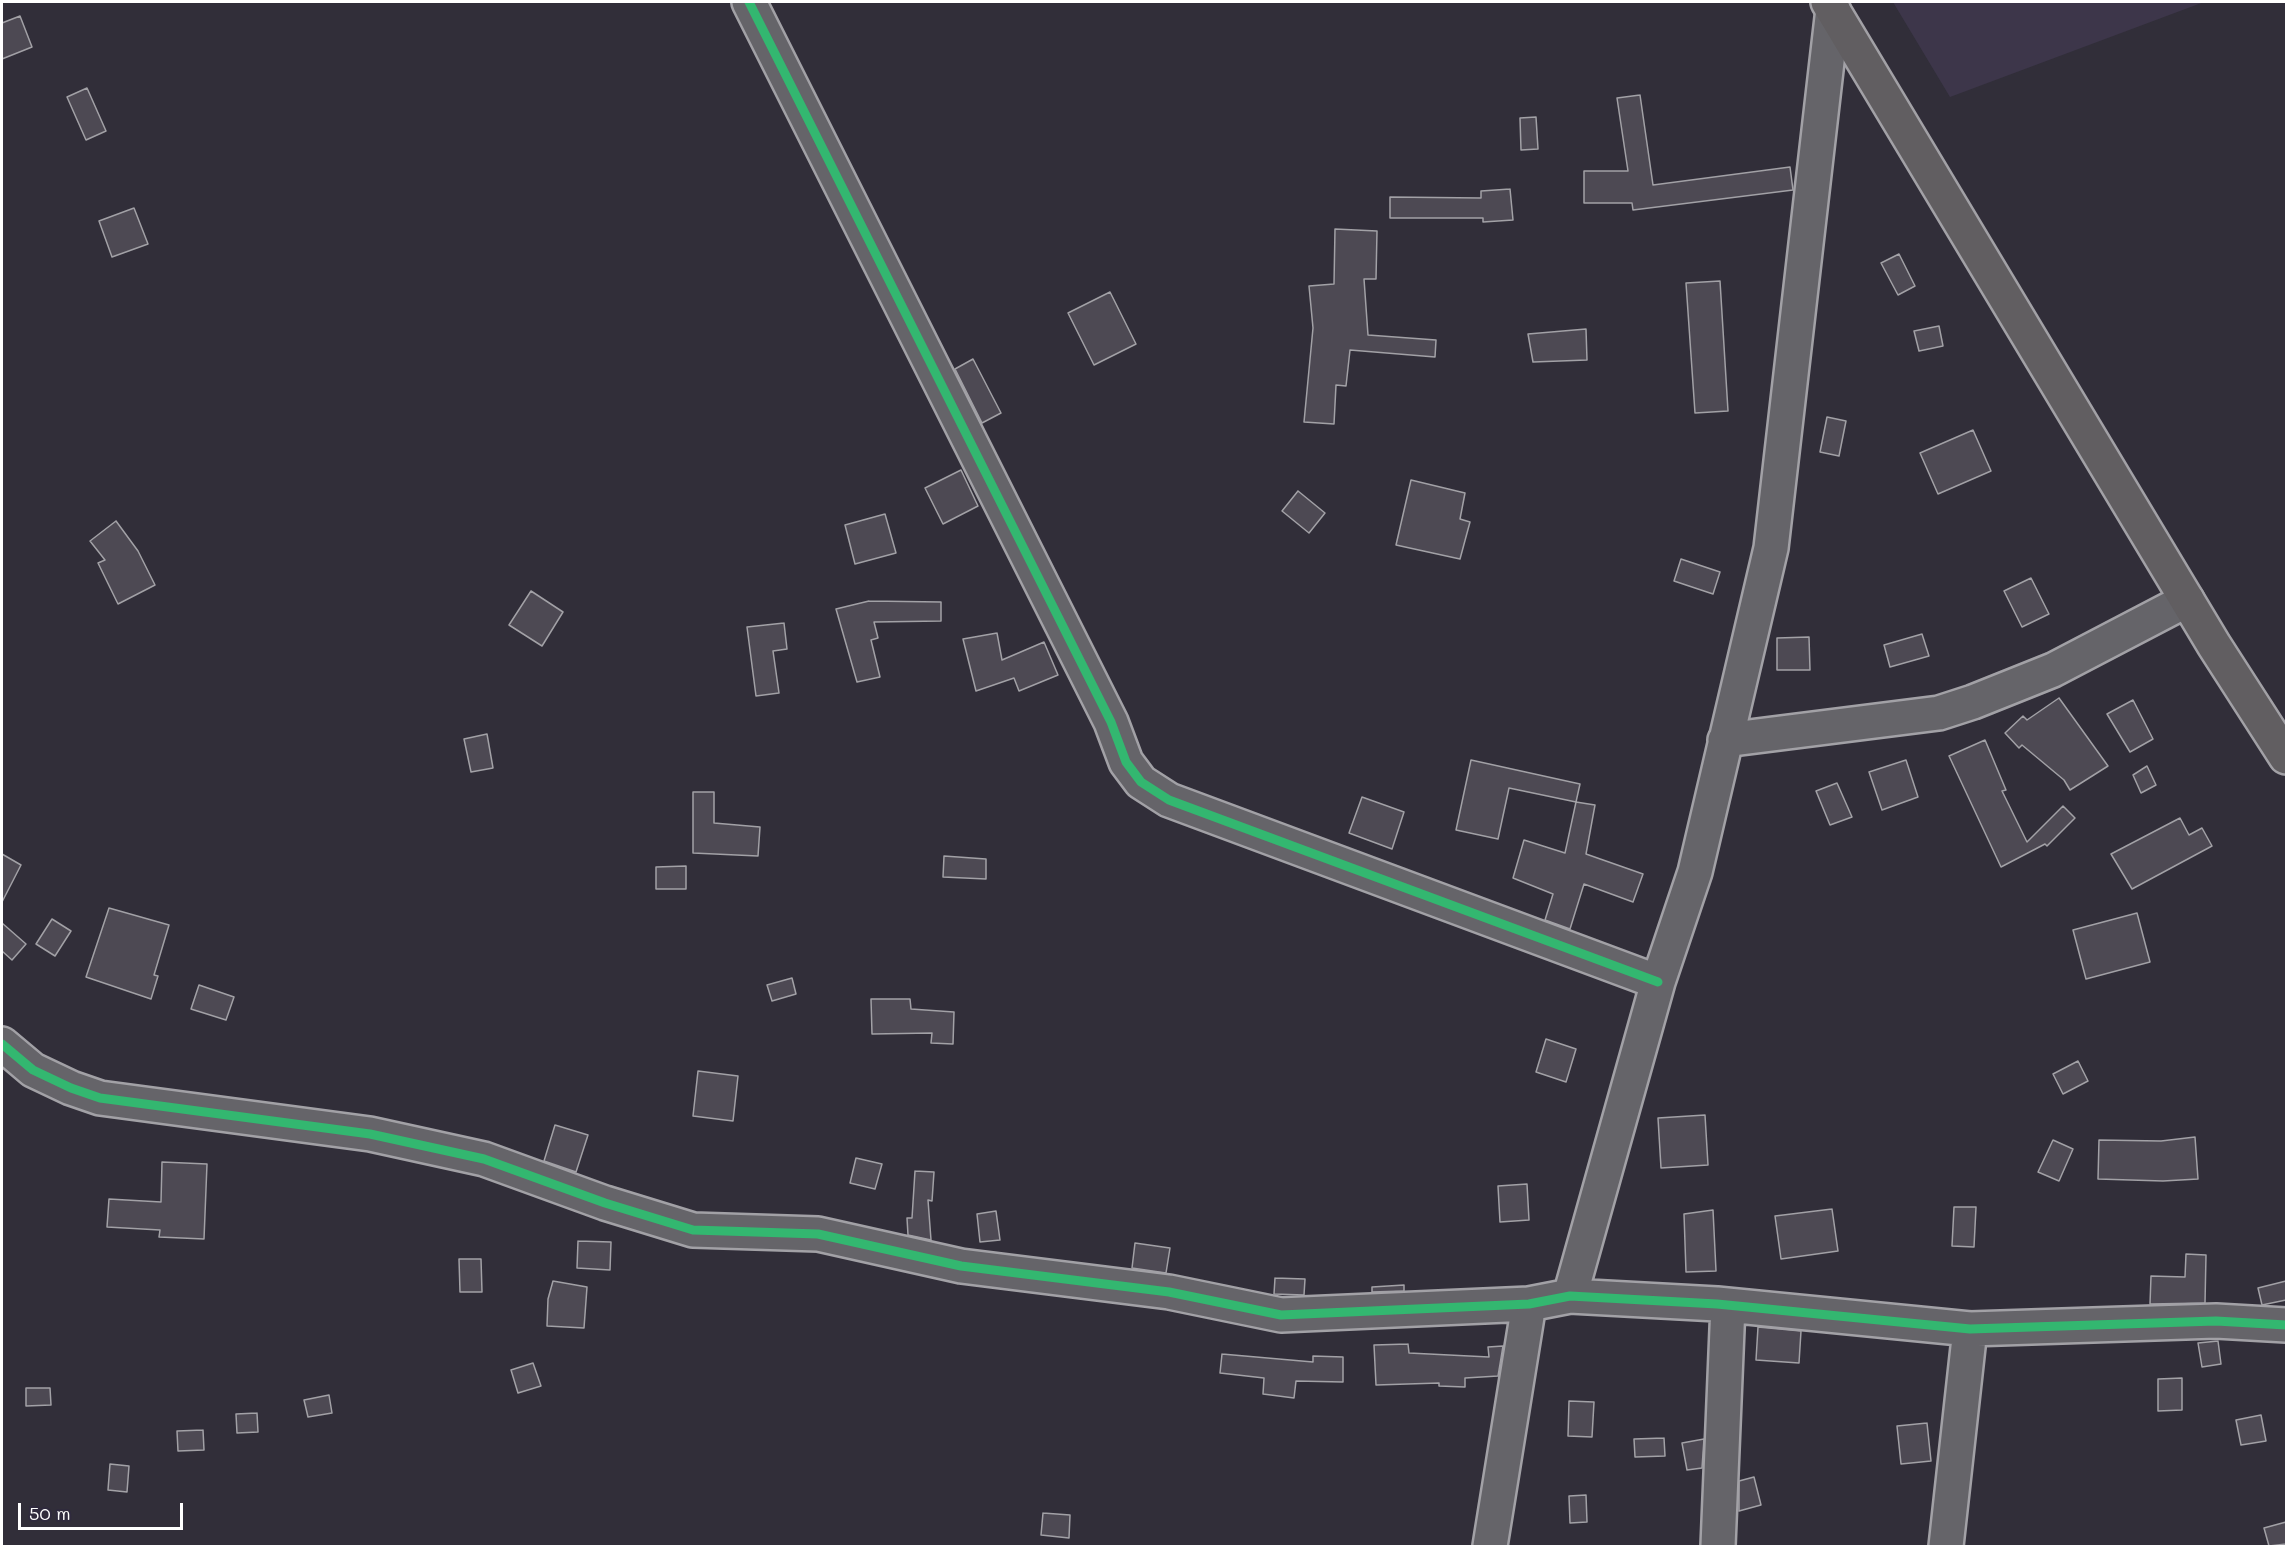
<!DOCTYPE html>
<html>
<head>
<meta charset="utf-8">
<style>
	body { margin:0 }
	#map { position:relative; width:2288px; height:1548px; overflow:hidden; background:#312e39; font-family:Mali,sans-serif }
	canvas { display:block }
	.frame { position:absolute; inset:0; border:3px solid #fff; pointer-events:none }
	.scale { position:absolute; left:18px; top:1503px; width:165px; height:27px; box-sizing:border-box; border:3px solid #fff; border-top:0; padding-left:8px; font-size:18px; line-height:21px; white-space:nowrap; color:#fff; -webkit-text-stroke:4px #2f2a3d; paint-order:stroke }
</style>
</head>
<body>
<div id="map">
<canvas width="2288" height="1548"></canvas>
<div class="frame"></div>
<div class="scale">50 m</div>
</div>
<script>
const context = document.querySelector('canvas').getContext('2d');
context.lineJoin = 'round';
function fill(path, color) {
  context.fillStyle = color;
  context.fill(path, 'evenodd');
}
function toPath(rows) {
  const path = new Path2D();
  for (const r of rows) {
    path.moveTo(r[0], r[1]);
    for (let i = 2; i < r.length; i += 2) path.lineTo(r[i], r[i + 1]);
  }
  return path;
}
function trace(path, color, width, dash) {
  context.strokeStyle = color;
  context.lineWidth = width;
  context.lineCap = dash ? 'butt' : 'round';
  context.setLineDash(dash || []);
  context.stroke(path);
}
fill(toPath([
	[1893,2,2204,2,1950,97]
]), '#3d364a');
const building = toPath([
	[20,16,32,47,2,59,2,23,20,16],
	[87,88,106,131,86,140,67,97,87,88],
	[1640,95,1653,185,1790,167,1793,190,1633,210,1632,203,1584,203,1584,171,1628,171,1617,98,1640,95],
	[1536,117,1538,149,1521,150,1520,118,1536,117],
	[1510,189,1513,220,1483,222,1483,218,1390,218,1390,197,1481,198,1481,191,1510,189],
	[134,208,148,244,112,257,99,221,134,208],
	[1335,229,1377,231,1376,279,1364,279,1368,335,1436,340,1435,357,1350,350,1346,386,1336,385,1334,424,1304,422,1313,328,1309,286,1334,284,1335,229],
	[1899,254,1915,286,1898,295,1881,263,1899,254],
	[1720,281,1728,411,1695,413,1686,283,1720,281],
	[1110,292,1136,344,1094,365,1068,313,1110,292],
	[1939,326,1943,346,1919,351,1914,331,1939,326],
	[1586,329,1587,360,1533,362,1528,334,1586,329],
	[973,359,1001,413,982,423,955,369,973,359],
	[1827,417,1846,421,1839,456,1820,452,1827,417],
	[1973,430,1991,471,1938,494,1920,453,1973,430],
	[961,470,978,506,943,524,925,488,961,470],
	[1411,480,1465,493,1460,519,1470,522,1460,559,1396,545,1411,480],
	[1298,491,1325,513,1309,533,1282,511,1298,491],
	[885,514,896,553,855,564,845,525,885,514],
	[116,521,138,551,155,585,118,604,98,563,105,560,90,541,116,521],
	[1681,559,1720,572,1713,594,1674,581,1681,559],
	[2031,578,2049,614,2022,627,2004,591,2031,578],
	[531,591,563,612,542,646,509,625,531,591],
	[869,601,941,602,941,621,874,622,878,638,871,640,880,677,857,682,836,609,869,601],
	[784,623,787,649,773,651,779,693,756,696,747,627,784,623],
	[997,633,1002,660,1044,642,1058,675,1019,691,1014,678,976,691,963,639,997,633],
	[1922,634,1929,656,1890,667,1884,645,1922,634],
	[1809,637,1810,670,1777,670,1777,638,1809,637],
	[2059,698,2108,766,2070,790,2064,780,2022,745,2019,748,2005,733,2023,716,2027,720,2059,698],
	[2133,700,2153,739,2130,752,2107,714,2133,700],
	[487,734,493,768,471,772,464,739,487,734],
	[1985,740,2006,790,2002,791,2027,842,2063,806,2075,818,2047,846,2045,844,2001,867,1949,756,1985,740],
	[1471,760,1580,784,1576,802,1509,788,1498,839,1456,830,1471,760],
	[1906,760,1918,797,1882,810,1869,772,1906,760],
	[2147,766,2156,785,2141,793,2133,775,2147,766],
	[1837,783,1852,817,1830,825,1816,791,1837,783],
	[693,792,714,792,714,823,760,827,758,856,693,853,693,792],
	[1362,797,1404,812,1392,849,1349,833,1362,797],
	[1576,802,1595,805,1586,854,1643,874,1633,902,1584,884,1570,929,1545,920,1553,894,1513,878,1524,840,1565,853,1576,802],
	[2180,818,2189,835,2202,828,2212,846,2132,889,2111,854,2180,818],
	[2,854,21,865,2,902,2,854],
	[944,856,986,859,986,879,943,877,944,856],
	[686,866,686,889,656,889,656,867,686,866],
	[109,908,169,925,154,975,158,976,151,999,86,977,109,908],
	[2137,913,2150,962,2086,979,2073,930,2137,913],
	[52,919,71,931,55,956,36,944,52,919],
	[2,923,26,944,12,960,2,951,2,923],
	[792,978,796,994,772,1001,767,985,792,978],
	[199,985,234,997,226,1020,191,1009,199,985],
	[871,999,910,999,911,1009,954,1012,953,1044,931,1043,932,1033,872,1034,871,999],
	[1546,1039,1576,1049,1566,1082,1536,1072,1546,1039],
	[2078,1061,2088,1081,2063,1094,2053,1074,2078,1061],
	[698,1071,738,1076,733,1121,693,1116,698,1071],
	[1705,1115,1708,1165,1661,1168,1658,1118,1705,1115],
	[555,1125,588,1135,576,1172,544,1161,555,1125],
	[2195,1137,2198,1179,2163,1181,2098,1179,2099,1140,2161,1141,2195,1137],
	[2053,1140,2073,1149,2059,1181,2038,1172,2053,1140],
	[856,1158,882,1164,875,1189,850,1183,856,1158],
	[162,1162,207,1164,204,1239,159,1237,160,1230,107,1227,109,1199,161,1202,162,1162],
	[915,1171,934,1172,932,1201,928,1200,931,1240,908,1235,907,1218,912,1218,915,1171],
	[1527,1184,1529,1220,1500,1222,1498,1186,1527,1184],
	[1954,1207,1976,1207,1974,1247,1952,1246,1954,1207],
	[1832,1209,1838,1251,1781,1259,1775,1216,1832,1209],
	[1713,1210,1716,1271,1686,1272,1684,1214,1713,1210],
	[996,1211,1000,1240,980,1242,977,1214,996,1211],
	[578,1241,611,1242,610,1270,577,1268,578,1241],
	[1135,1243,1170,1248,1166,1273,1132,1268,1135,1243],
	[2186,1254,2206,1255,2205,1303,2150,1304,2151,1276,2185,1277,2186,1254],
	[459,1259,481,1259,482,1292,460,1292,459,1259],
	[1275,1278,1305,1279,1304,1295,1274,1294,1275,1278],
	[553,1281,587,1287,584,1328,547,1326,548,1299,553,1281],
	[2286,1281,2286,1300,2262,1305,2258,1288,2286,1281],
	[1404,1285,1404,1291,1372,1292,1372,1287,1404,1285],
	[1758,1327,1801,1331,1799,1363,1756,1360,1758,1327],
	[2218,1341,2221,1364,2202,1367,2198,1343,2218,1341],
	[1408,1344,1409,1353,1489,1357,1488,1347,1503,1346,1498,1376,1465,1378,1465,1387,1439,1386,1439,1383,1376,1385,1374,1345,1408,1344],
	[1222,1354,1313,1362,1313,1356,1343,1357,1343,1382,1296,1381,1294,1398,1263,1394,1264,1378,1220,1373,1222,1354],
	[533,1363,541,1386,518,1393,511,1370,533,1363],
	[2182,1378,2182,1410,2158,1411,2158,1379,2182,1378],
	[26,1388,50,1388,51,1405,26,1406,26,1388],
	[329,1395,332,1413,308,1417,304,1400,329,1395],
	[1569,1401,1594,1402,1592,1437,1568,1436,1569,1401],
	[257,1413,258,1432,237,1433,236,1414,257,1413],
	[2261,1415,2266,1441,2241,1445,2236,1420,2261,1415],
	[1927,1423,1931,1461,1901,1464,1897,1426,1927,1423],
	[203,1430,204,1450,178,1451,177,1431,203,1430],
	[1664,1438,1665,1456,1635,1457,1634,1439,1664,1438],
	[1704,1439,1702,1468,1687,1470,1682,1443,1704,1439],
	[110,1464,129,1466,127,1492,108,1490,110,1464],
	[1754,1477,1761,1505,1739,1511,1739,1481,1754,1477],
	[1586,1495,1587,1522,1570,1523,1569,1496,1586,1495],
	[1043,1513,1070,1515,1069,1538,1041,1535,1043,1513],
	[2286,1522,2286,1544,2269,1546,2264,1528,2286,1522]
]);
fill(building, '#4d4953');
trace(building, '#a2a1a6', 1.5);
const minor = toPath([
	[749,2,1111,722,1126,762,1141,782,1169,800,1658,982],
	[1725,740,1939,713,1973,702,2053,670,2187,600],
	[2,1044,33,1070,71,1088,100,1098,370,1134,484,1159,605,1203,693,1230,818,1234,961,1266,1169,1292,1281,1315,1529,1304,1570,1296,1717,1304,1970,1329,2216,1321,2286,1325],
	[1570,1296,1658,982,1695,872,1771,548,1833,9],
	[1490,1546,1529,1304],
	[1718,1546,1728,1305],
	[1946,1546,1970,1329]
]);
const major = toPath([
	[1828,2,2214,645,2286,757]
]);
trace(minor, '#a2a1a6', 38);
trace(major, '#a2a1a6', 38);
trace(minor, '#656469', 33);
trace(major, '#615e61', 33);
trace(toPath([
	[749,2,1111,722,1126,762,1141,782,1169,800,1658,982],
	[2,1044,33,1070,71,1088,100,1098,370,1134,484,1159,605,1203,693,1230,818,1234,961,1266,1169,1292,1281,1315,1529,1304,1570,1296,1717,1304,1970,1329,2216,1321,2286,1325]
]), '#33b770', 9);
</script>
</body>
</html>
